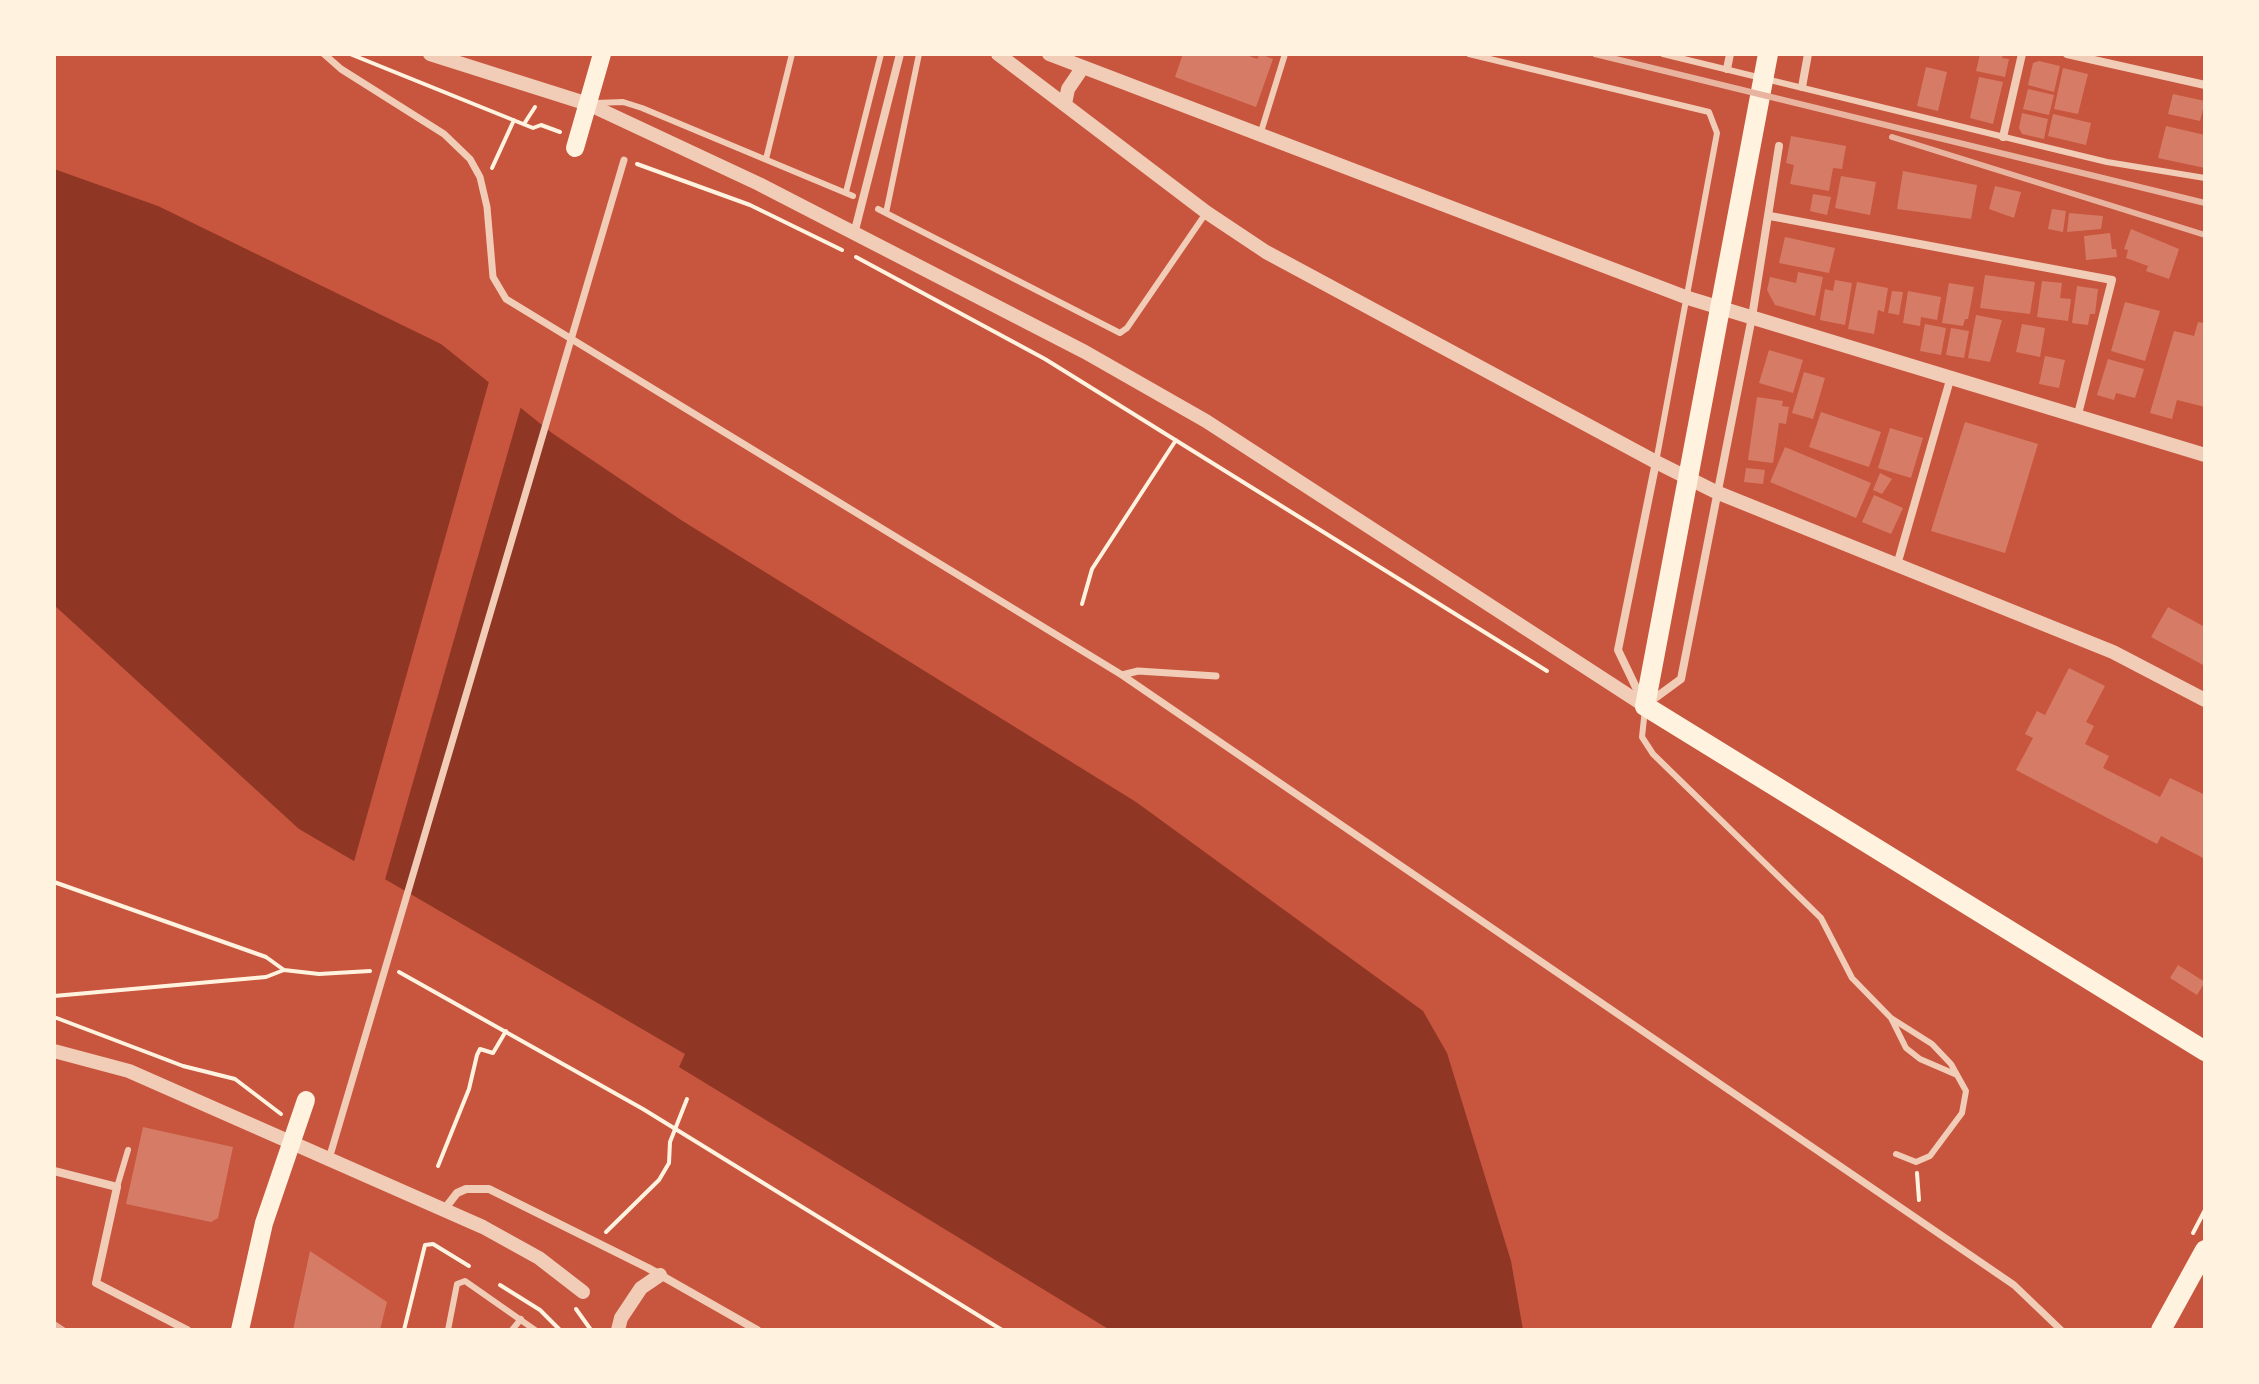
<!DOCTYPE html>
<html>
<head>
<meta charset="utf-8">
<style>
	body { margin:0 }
	#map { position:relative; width:2259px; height:1384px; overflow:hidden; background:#c8553d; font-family:"PT Sans Narrow",sans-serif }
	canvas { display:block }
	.frame { position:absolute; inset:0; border:56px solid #fff3e0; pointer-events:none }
</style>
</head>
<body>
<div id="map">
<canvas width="2259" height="1384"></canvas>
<div class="frame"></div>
</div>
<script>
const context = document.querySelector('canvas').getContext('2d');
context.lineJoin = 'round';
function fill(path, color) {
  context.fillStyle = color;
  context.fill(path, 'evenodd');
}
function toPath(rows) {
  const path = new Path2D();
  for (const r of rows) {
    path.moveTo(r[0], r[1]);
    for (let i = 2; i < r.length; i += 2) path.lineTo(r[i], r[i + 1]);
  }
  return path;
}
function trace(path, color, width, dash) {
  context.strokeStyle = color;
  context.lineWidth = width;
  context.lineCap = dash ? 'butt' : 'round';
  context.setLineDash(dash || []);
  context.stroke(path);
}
fill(toPath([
	[54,169,158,206,441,344,552,433,681,520,1136,802,1423,1011,1447,1053,1511,1261,1523,1330,1110,1330,679,1067,685,1054,299,829,54,605]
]), '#8f3625');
fill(toPath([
	[490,378,522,403,384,883,353,865]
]), '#c8553d');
fill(toPath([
	[1183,54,1244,54,1257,59,1260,54,1273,59,1256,107,1175,77],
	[1980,54,2003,54,2002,58,2009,59,2005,77,1976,71],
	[2039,61,2060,66,2054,92,2028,85,2033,63],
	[1926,67,1947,72,1938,111,1917,106],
	[2063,68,2088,74,2078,114,2054,109],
	[1979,77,2003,82,1993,124,1970,118],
	[2028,89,2054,95,2049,115,2023,109],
	[2173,94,2205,101,2200,121,2168,114],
	[2022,113,2048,119,2044,139,2022,134,2019,128],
	[2053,114,2091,123,2086,145,2048,136],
	[2166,126,2205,135,2205,168,2158,158],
	[1791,136,1846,146,1842,169,1833,168,1829,191,1790,184,1794,165,1786,163],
	[1903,171,1977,185,1971,219,1897,209],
	[1841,176,1876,182,1870,215,1835,208],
	[1995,186,2021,192,2014,218,1989,209],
	[1813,194,1831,197,1827,215,1810,211],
	[2052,209,2066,211,2063,232,2048,229],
	[2069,213,2103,216,2101,229,2067,232],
	[2131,229,2179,249,2169,279,2146,271,2148,266,2126,258,2128,250,2124,249],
	[2110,233,2112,249,2116,249,2117,257,2086,260,2084,236],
	[1785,237,1835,248,1829,273,1779,263],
	[1798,272,1823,277,1815,316,1775,305,1767,290,1770,277,1796,283],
	[1985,275,2035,282,2030,314,1980,308],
	[1835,280,1852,283,1845,325,1820,320,1825,289,1833,291],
	[2042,281,2062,283,2060,298,2071,299,2068,321,2037,317],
	[1857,282,1888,288,1884,312,1878,310,1874,334,1848,329],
	[1949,283,1974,287,1968,319,1965,319,1963,326,1942,323],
	[2077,286,2098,289,2095,314,2090,314,2088,325,2072,323],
	[1892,291,1903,292,1899,315,1888,313],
	[1908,291,1941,297,1937,320,1921,317,1920,326,1903,323],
	[2125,302,2160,311,2145,361,2111,351],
	[1976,315,2002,320,1990,362,1968,358],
	[2198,322,2205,323,2205,407,2177,400,2172,419,2150,413,2174,331,2194,336],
	[1925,324,1946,328,1941,355,1920,351],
	[2022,324,2045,328,2040,357,2016,352],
	[1951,328,1969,331,1964,358,1946,355],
	[1769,350,1803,360,1793,393,1759,383],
	[2045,356,2065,360,2059,388,2039,384],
	[2108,359,2144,369,2135,398,2116,393,2114,400,2097,395],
	[1804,372,1825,378,1813,419,1792,413],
	[1757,397,1783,401,1782,406,1789,407,1786,424,1779,423,1773,463,1748,460],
	[1821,412,1881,432,1869,467,1809,447],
	[1965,422,2038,444,2005,553,1931,531],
	[1890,428,1923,438,1911,478,1878,468],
	[1785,447,1871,483,1856,518,1770,482],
	[1746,468,1765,470,1763,484,1744,482],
	[1880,473,1892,479,1882,494,1873,490],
	[1874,495,1903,508,1891,534,1862,522],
	[2168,607,2205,627,2205,666,2151,637],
	[2069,668,2105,686,2086,722,2094,726,2085,744,2109,756,2103,768,2160,797,2170,778,2205,795,2205,859,2161,836,2157,844,2016,770,2033,738,2025,734,2037,711,2045,715],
	[2178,965,2205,982,2197,995,2170,978],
	[143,1127,233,1147,218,1218,211,1222,126,1204],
	[310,1251,387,1302,380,1330,293,1330]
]), '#d67c66');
trace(toPath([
	[350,54,533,128,541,125,560,132],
	[524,124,535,107],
	[637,164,750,205,842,250],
	[492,168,514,120],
	[856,257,1045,359,1547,671],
	[1082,604,1092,569,1176,440],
	[54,882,266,957,284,970,319,974,370,971],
	[399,972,643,1109,1002,1330],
	[54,996,266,977,284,970],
	[54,1017,183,1066,235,1079,281,1114],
	[438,1166,469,1089,477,1055,480,1049,493,1053,506,1031],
	[1917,1173,1919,1200],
	[606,1232,659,1180,669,1163,670,1142,687,1099],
	[2193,1233,2205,1210],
	[500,1285,540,1310,560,1330],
	[576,1309,591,1330],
	[404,1330,425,1245,433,1244,469,1266]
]), '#fff3e0', 4);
trace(toPath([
	[1469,54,1709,112,1717,133,1656,462],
	[1663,54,2107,162,2205,178],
	[596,103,623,102,642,108,853,196],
	[1260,135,1285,54],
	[766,159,792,54],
	[846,192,881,54],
	[878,209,1120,333,1127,328,1206,213],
	[886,213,919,54],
	[1645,709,1642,737,1653,754,1821,918,1852,978,1891,1018,1932,1044,1951,1064,1966,1091,1962,1113,1930,1156,1916,1162,1896,1154],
	[1891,1018,1906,1048,1920,1059,1957,1075],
	[117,1187,128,1150],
	[448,1330,457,1284,465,1281,535,1330],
	[512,1330,521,1319]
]), '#f1ccb7', 6);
trace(toPath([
	[324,54,341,69,444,134,470,159,480,177,487,207,493,277,506,299,1122,675,2014,1285,2061,1330],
	[1122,675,1138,671,1216,676],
	[331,1152,624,160]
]), '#f1ccb7', 7);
trace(toPath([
	[2067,54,2205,85],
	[1727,69,1730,54],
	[1802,87,1808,54],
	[2003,137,2022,54],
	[1770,216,2112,280,2077,418],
	[854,234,900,54],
	[1897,565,1950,380],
	[1642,700,1618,650,1656,462],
	[1651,701,1681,679,1752,317,1779,146],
	[54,1171,117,1187,96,1283,187,1330],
	[443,1211,457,1193,466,1189,489,1189,648,1268,757,1330]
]), '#f1ccb7', 8);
trace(toPath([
	[430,54,588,104,759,184,1085,352,1206,421,1645,706],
	[998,54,1206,212,1266,252,1656,462,1716,492,2113,652,2205,700],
	[1049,54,1688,298,2205,455],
	[1065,104,1068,89,1083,67],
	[54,1051,129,1071,483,1227,539,1258,583,1292],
	[618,1330,621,1318,641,1288,660,1275]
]), '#f1ccb7', 14);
trace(toPath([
	[575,148,602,54],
	[240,1330,264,1223,306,1100]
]), '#fff3e0', 18);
trace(toPath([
	[1768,54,1645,706,2205,1051],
	[2161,1330,2205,1250]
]), '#fff3e0', 20);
trace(toPath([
	[1595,54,2205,203],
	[1892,137,2205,235],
	[54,1324,63,1330]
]), '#e9b49f', 6);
</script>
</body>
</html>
